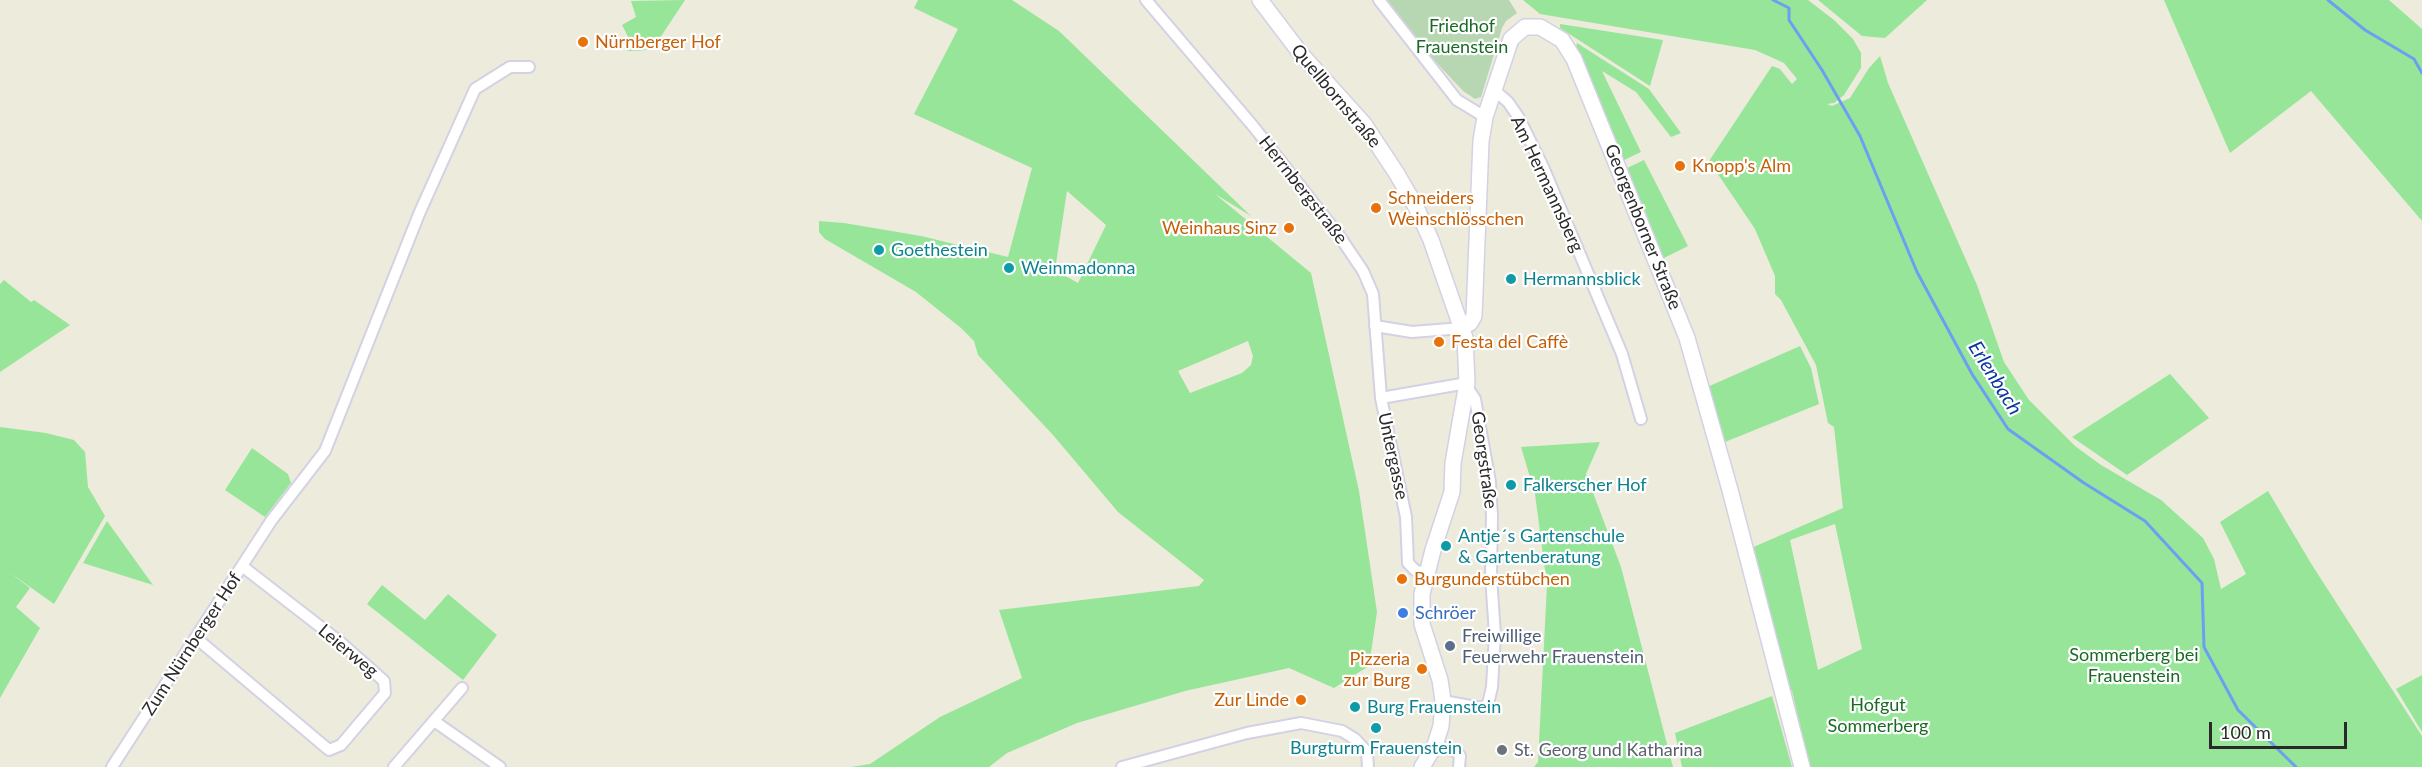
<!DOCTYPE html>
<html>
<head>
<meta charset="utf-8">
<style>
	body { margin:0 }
	#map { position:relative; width:2422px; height:767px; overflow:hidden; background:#edebdc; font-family:Lato,sans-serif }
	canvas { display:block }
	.scale { position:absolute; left:2209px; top:722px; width:138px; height:27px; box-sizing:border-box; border:3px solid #2a2a2a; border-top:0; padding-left:8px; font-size:18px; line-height:21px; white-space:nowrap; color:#2a2a2a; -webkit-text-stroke:4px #fff; paint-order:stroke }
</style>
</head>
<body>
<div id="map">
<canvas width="2422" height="767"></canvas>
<div class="scale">100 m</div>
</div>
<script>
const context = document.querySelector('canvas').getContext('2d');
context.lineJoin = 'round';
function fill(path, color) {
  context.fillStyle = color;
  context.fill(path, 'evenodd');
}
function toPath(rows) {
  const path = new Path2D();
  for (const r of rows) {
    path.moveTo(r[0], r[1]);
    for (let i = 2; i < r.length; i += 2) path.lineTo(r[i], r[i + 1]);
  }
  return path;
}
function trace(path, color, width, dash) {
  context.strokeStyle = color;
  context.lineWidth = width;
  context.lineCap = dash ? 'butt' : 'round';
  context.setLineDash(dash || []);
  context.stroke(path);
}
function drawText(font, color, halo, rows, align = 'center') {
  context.font = font + ' Lato,sans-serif';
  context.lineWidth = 4.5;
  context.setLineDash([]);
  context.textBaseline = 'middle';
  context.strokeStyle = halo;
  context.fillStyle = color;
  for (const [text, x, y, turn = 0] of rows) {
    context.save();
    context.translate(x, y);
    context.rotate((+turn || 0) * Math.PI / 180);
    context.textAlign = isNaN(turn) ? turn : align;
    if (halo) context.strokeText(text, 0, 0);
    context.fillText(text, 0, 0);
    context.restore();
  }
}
fill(toPath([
	[685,0,654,47,641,51,626,51,632,44,622,25,636,17,631,1],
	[918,0,1012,0,1059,31,1251,216,1215,194,1311,273,1359,491,1377,612,1369,666,1334,688,1289,668,1185,691,1077,723,1007,753,989,767,851,767,870,764,940,717,1022,678,999,610,1199,586,1204,580,1118,512,1053,435,978,355,974,341,961,328,916,292,825,239,819,232,819,221,844,223,921,236,1008,257,1032,168,914,114,958,29,914,8],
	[1067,191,1106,225,1078,283,1055,270],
	[1248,341,1253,356,1251,365,1242,373,1190,393,1178,371],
	[1523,0,1808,0,1834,20,1853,39,1861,53,1861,68,1844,95,1834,103,1827,104,1832,106,1850,98,1869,68,1880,56,1888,83,1977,285,2004,362,2029,400,2075,446,2101,465,2161,500,2203,538,2214,559,2221,589,2246,574,2220,522,2268,491,2312,565,2422,736,2422,767,1810,767,1792,691,1784,686,1749,549,1843,508,1834,427,1828,423,1816,365,1781,300,1775,294,1775,276,1755,229,1709,161,1772,66,1780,69,1792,84,1797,79,1784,63,1755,50,1540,14],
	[1835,524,1862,649,1818,670,1790,540],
	[1818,0,1927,0,1885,38,1862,36],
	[2164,0,2389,0,2422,29,2422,221,2311,91,2230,153],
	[1560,24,1663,40,1650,86,1560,28],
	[1577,43,1649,89,1681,133,1671,137,1636,92,1602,71,1641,152,1622,161,1576,47],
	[1644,160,1688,246,1660,260,1625,169],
	[4,280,31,302,34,300,70,325,0,372,0,284],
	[1800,346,1811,368,1819,404,1720,444,1705,388],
	[2170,374,2209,418,2127,475,2072,437],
	[0,427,46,433,74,440,85,452,88,487,105,516,54,604,9,572,30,588,16,607,40,628,0,698],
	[1600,442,1586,474,1621,567,1673,767,1534,767,1538,762,1547,585,1535,494,1521,447],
	[252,448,288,474,291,483,265,517,225,490],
	[107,521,153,585,83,563],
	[382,585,425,620,448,594,497,635,463,680,367,604],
	[2422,675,2422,732,2396,689],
	[1772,696,1792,767,1682,767,1675,733]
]), '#97e598');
fill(toPath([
	[1384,0,1509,0,1517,13,1506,21,1502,28,1481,97,1475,99,1463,91,1422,47]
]), '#b7d7b3');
trace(toPath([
	[1773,0,1789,8,1789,20,1822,70,1860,136,1917,272,1972,374,2008,429,2084,483,2145,521,2202,583,2204,647,2238,710,2296,767],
	[2328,0,2365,30,2414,59,2422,73]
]), '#6c9ff2', 3);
const street = toPath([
	[1146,0,1253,126,1338,234,1363,271,1373,294,1381,398,1406,517,1408,563,1416,571,1427,573],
	[1379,0,1457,100,1485,117],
	[1494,90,1508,102,1519,118,1543,167,1622,354,1641,419],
	[1375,326,1412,332,1462,328],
	[1381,398,1467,383],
	[196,638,329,750,341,745,385,693,384,681,340,642,242,566],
	[1443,701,1482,708,1488,704,1492,687,1495,635,1491,576,1492,516,1490,482,1475,399,1467,387],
	[434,721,500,767],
	[1435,745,1457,752,1460,756,1459,767],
	[112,767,271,521,325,451,419,214,475,89,510,67,529,67],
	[394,767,462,688],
	[1122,767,1247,733,1301,723,1342,731,1355,739,1367,752,1368,767]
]);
const secondary = toPath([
	[1260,0,1301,54,1364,124,1397,174,1416,207,1431,240,1465,338,1467,383,1453,463,1452,492,1433,550,1422,594,1422,624,1440,680,1443,701,1441,726,1435,745,1422,767],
	[1462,328,1470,323,1474,316,1481,141,1485,117,1511,39,1525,27,1540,27,1562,40,1574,59,1687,338,1730,490,1802,767]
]);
trace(street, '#d4d1e4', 14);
trace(secondary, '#d4d1e4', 18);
trace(street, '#fff', 10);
trace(secondary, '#fff', 15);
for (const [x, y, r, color] of [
	[583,42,6,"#e8710a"],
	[1680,166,6,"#e8710a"],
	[1376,208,6,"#e8710a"],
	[1289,228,6,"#e8710a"],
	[879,250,6,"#0f9aa8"],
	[1009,268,6,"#0f9aa8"],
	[1511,279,6,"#0f9aa8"],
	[1439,342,6,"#e8710a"],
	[1511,485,6,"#0f9aa8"],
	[1446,546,6,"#0f9aa8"],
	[1402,579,6,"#e8710a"],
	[1403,613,6,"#3f7fe0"],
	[1450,646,6,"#5c6f8a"],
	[1422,669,6,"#e8710a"],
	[1301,700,6,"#e8710a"],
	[1355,707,6,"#0f9aa8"],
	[1376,728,6,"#0f9aa8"],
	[1502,750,6,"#6b7280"]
]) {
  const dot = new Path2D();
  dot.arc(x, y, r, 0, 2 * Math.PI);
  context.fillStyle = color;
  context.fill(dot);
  trace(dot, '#fff', 2);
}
drawText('18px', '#186a24', '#fff', [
	["Friedhof",1462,26],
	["Frauenstein",1462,47],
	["Sommerberg bei",2134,655],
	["Frauenstein",2134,676],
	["Hofgut",1878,705],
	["Sommerberg",1878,726]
]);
drawText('18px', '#c56008', '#fff', [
	["Nürnberger Hof",595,42],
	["Knopp's Alm",1692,166],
	["Schneiders",1388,198],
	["Weinschlösschen",1388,219],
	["Weinhaus Sinz",1277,228,"right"],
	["Festa del Caffè",1451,342],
	["Burgunderstübchen",1414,579],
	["Pizzeria",1410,659,"right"],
	["zur Burg",1410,680,"right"],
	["Zur Linde",1289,700,"right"]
], 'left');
drawText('18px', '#2a2a2a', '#fff', [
	["Quellbornstraße",1336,96,50],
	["Am Hermannsberg",1547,184,65],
	["Herrnbergstraße",1303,190,52],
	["Georgenborner Straße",1643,227,68],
	["Untergasse",1393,456,78],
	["Georgstraße",1484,460,82],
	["Zum Nürnberger Hof",192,644,-57],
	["Leierweg",348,651,40]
]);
drawText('18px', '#0d838f', '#fff', [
	["Goethestein",891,250],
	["Weinmadonna",1021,268],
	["Hermannsblick",1523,279],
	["Falkerscher Hof",1523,485],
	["Antje´s Gartenschule",1458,536],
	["& Gartenberatung",1458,557],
	["Burg Frauenstein",1367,707],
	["Burgturm Frauenstein",1376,748,"center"]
], 'left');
drawText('18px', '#366cbe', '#fff', [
	["Schröer",1415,613]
], 'left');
drawText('18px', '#4e5e75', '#fff', [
	["Freiwillige",1462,636],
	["Feuerwehr Frauenstein",1462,657]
], 'left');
drawText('18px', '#5b616d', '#fff', [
	["St. Georg und Katharina",1514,750]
], 'left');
drawText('italic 20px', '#0a379f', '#fff', [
	["Erlenbach",1995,378,58]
]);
</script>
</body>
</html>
